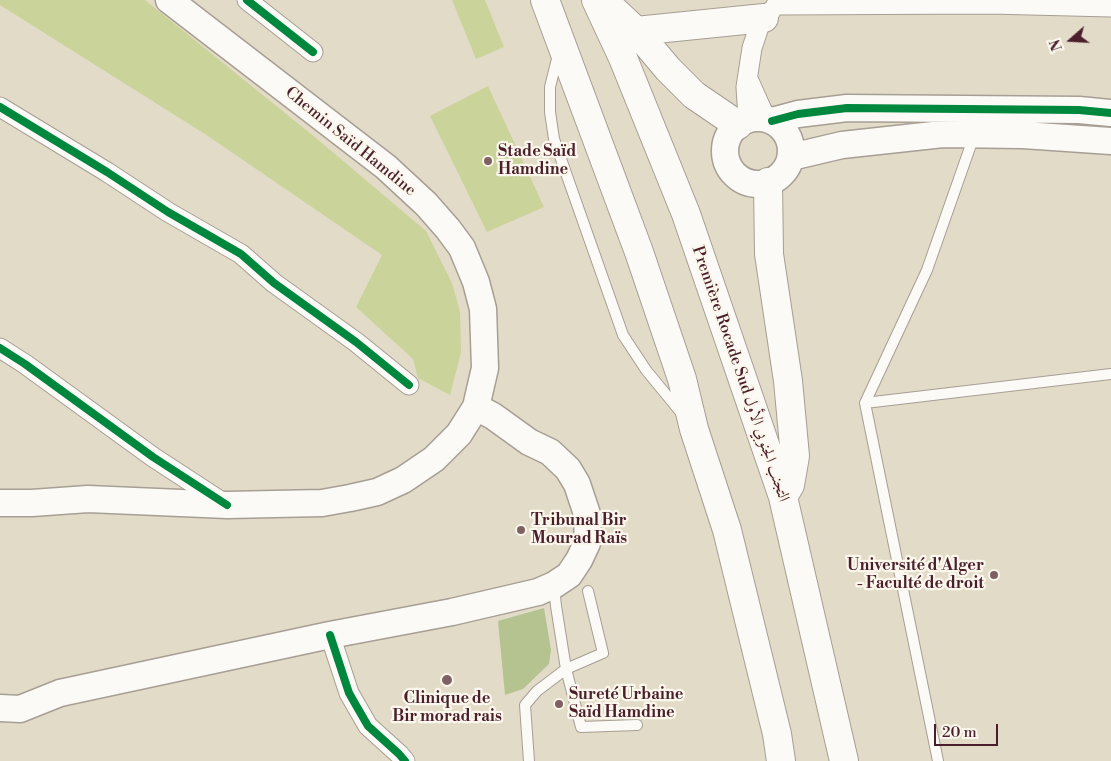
<!DOCTYPE html>
<html>
<head>
<meta charset="utf-8">
<style>
	body { margin:0 }
	#map { position:relative; width:1111px; height:761px; overflow:hidden; background:#e2dbc8; font-family:"Libre Bodoni",serif }
	canvas { display:block }
	.north { position:absolute; left:1046px; top:15px; width:50px; height:50px; -webkit-text-stroke:4px #fbf7ec; paint-order:stroke; rotate:251deg; font-size:14px; font-weight:700; line-height:20px; text-align:center; color:#4a1f2b }
	.north::after { content:''; display:block; margin:auto; width:18px; height:22px; background:#4a1f2b; clip-path:polygon(50% 0,100% 100%,50% 72%,0 100%) }
	.scale { position:absolute; left:934px; top:724px; width:64px; height:22px; box-sizing:border-box; border:2px solid #4a1f2b; border-top:0; padding-left:6px; font-size:15px; line-height:18px; white-space:nowrap; color:#4a1f2b; -webkit-text-stroke:4px #fbf7ec; paint-order:stroke }
</style>
</head>
<body>
<div id="map">
<canvas width="1111" height="761"></canvas>
<div class="north">N</div>
<div class="scale">20 m</div>
</div>
<script>
const context = document.querySelector('canvas').getContext('2d');
context.lineJoin = 'round';
function fill(path, color) {
  context.fillStyle = color;
  context.fill(path, 'evenodd');
}
function toPath(rows) {
  const path = new Path2D();
  for (const r of rows) {
    if (r.length === 3) {
      path.moveTo(r[0] + r[2], r[1]);
      path.arc(r[0], r[1], r[2], 0, 2 * Math.PI);
      continue;
    }
    path.moveTo(r[0], r[1]);
    for (let i = 2; i < r.length; i += 2) path.lineTo(r[i], r[i + 1]);
  }
  return path;
}
function trace(path, color, width, dash) {
  context.strokeStyle = color;
  context.lineWidth = width;
  context.lineCap = dash ? 'butt' : 'round';
  context.setLineDash(dash || []);
  context.stroke(path);
}
function drawText(font, color, halo, rows, align = 'center') {
  context.font = font + ' "Libre Bodoni",Amiri,serif';
  context.lineWidth = 4.5;
  context.setLineDash([]);
  context.textBaseline = 'middle';
  context.strokeStyle = halo;
  context.fillStyle = color;
  for (const [text, x, y, turn = 0] of rows) {
    context.save();
    context.translate(x, y);
    context.rotate((+turn || 0) * Math.PI / 180);
    context.textAlign = isNaN(turn) ? turn : align;
    if (halo) context.strokeText(text, 0, 0);
    context.fillText(text, 0, 0);
    context.restore();
  }
}
fill(toPath([
	[0,0,145,0,316,138,426,231,452,283,460,312,461,352,450,395,418,378,413,359,356,307,382,255,208,136,0,5],
	[452,0,485,0,504,47,476,59],
	[488,86,544,207,487,232,430,116]
]), '#cad399');
fill(toPath([
	[544,608,551,650,549,664,523,689,505,695,498,621]
]), '#b5c391');
const lane = toPath([
	[558,55,550,87,550,112,554,139,623,335,646,370,683,415],
	[865,403,1111,374],
	[554,586,556,606,566,669,603,653,588,591],
	[529,761,525,705,537,691,566,669,581,727,637,725],
	[938,761,865,403,927,270,974,136]
]);
const street = toPath([
	[247,0,313,52],
	[776,5,989,4,1111,7],
	[749,81,766,119],
	[0,107,107,172,168,212,241,254,274,283,356,342,409,385],
	[748,119,746,87,752,48,759,27,771,11],
	[0,348,25,364,153,457,225,504],
	[330,635,349,693,357,707,368,726,399,754,405,761]
]);
const secondary = toPath([
	[758,151,33],
	[772,121,798,114,847,108,1079,110,1111,113],
	[791,157,842,145,943,134,1023,135,1111,141],
	[0,503,32,503,88,499,227,505,322,503,350,498,377,492,403,480,434,459,459,434,476,407,485,368,483,309,476,282,462,248,448,229,426,204,386,167,169,0],
	[0,708,20,709,60,693,330,635,452,612,538,592,554,585,569,575,579,560,587,543,588,517,577,484,568,469,550,452,529,442,493,416,476,407]
]);
const highway = toPath([
	[545,0,639,252,682,379,694,429,727,530,777,734,781,761],
	[596,0,623,58,686,214,783,497,844,761],
	[603,0,636,31,668,69,694,95,738,125],
	[636,31,764,18],
	[768,182,769,254,788,381,795,456,790,485,783,497]
]);
trace(lane, '#a79e94', 12);
trace(street, '#a79e94', 21);
trace(secondary, '#a79e94', 29);
trace(highway, '#a79e94', 30);
trace(lane, '#fbfaf7', 10);
trace(street, '#fbfaf7', 19);
trace(secondary, '#fbfaf7', 26);
trace(highway, '#fbfaf7', 28);
trace(toPath([
	[247,0,313,52],
	[0,107,107,172,168,212,241,254,274,283,356,342,409,385],
	[772,121,798,114,847,108,1079,110,1111,113],
	[0,348,25,364,153,457,227,505],
	[330,635,349,693,357,707,368,726,399,754,405,761]
]), '#00873e', 8);
for (const [x, y, r, color] of [
	[488,161,5,"#7f6162"],
	[521,530,5,"#7f6162"],
	[994,575,5,"#7f6162"],
	[447,680,6,"#7f6162"],
	[559,704,5,"#7f6162"]
]) {
  const dot = new Path2D();
  dot.arc(x, y, r, 0, 2 * Math.PI);
  context.fillStyle = color;
  context.fill(dot);
  trace(dot, '#fbf7ec', 2);
}
drawText('16px', '#4a1f2b', '#fbf7ec', [
	["Chemin Saïd Hamdine",350,142,39],
	["Première Rocade Sud التجنب الجنوبي الأول",740,374,71]
]);
drawText('bold 16px', '#4a1f2b', '#fbf7ec', [
	["Stade Saïd",498,152],
	["Hamdine",498,170],
	["Tribunal Bir",531,521],
	["Mourad Raïs",531,539],
	["Université d'Alger",984,566,"right"],
	["- Faculté de droit",984,584,"right"],
	["Sureté Urbaine",569,695],
	["Saïd Hamdine",569,713],
	["Clinique de",447,699,"center"],
	["Bir morad rais",447,717,"center"]
], 'left');
</script>
</body>
</html>
